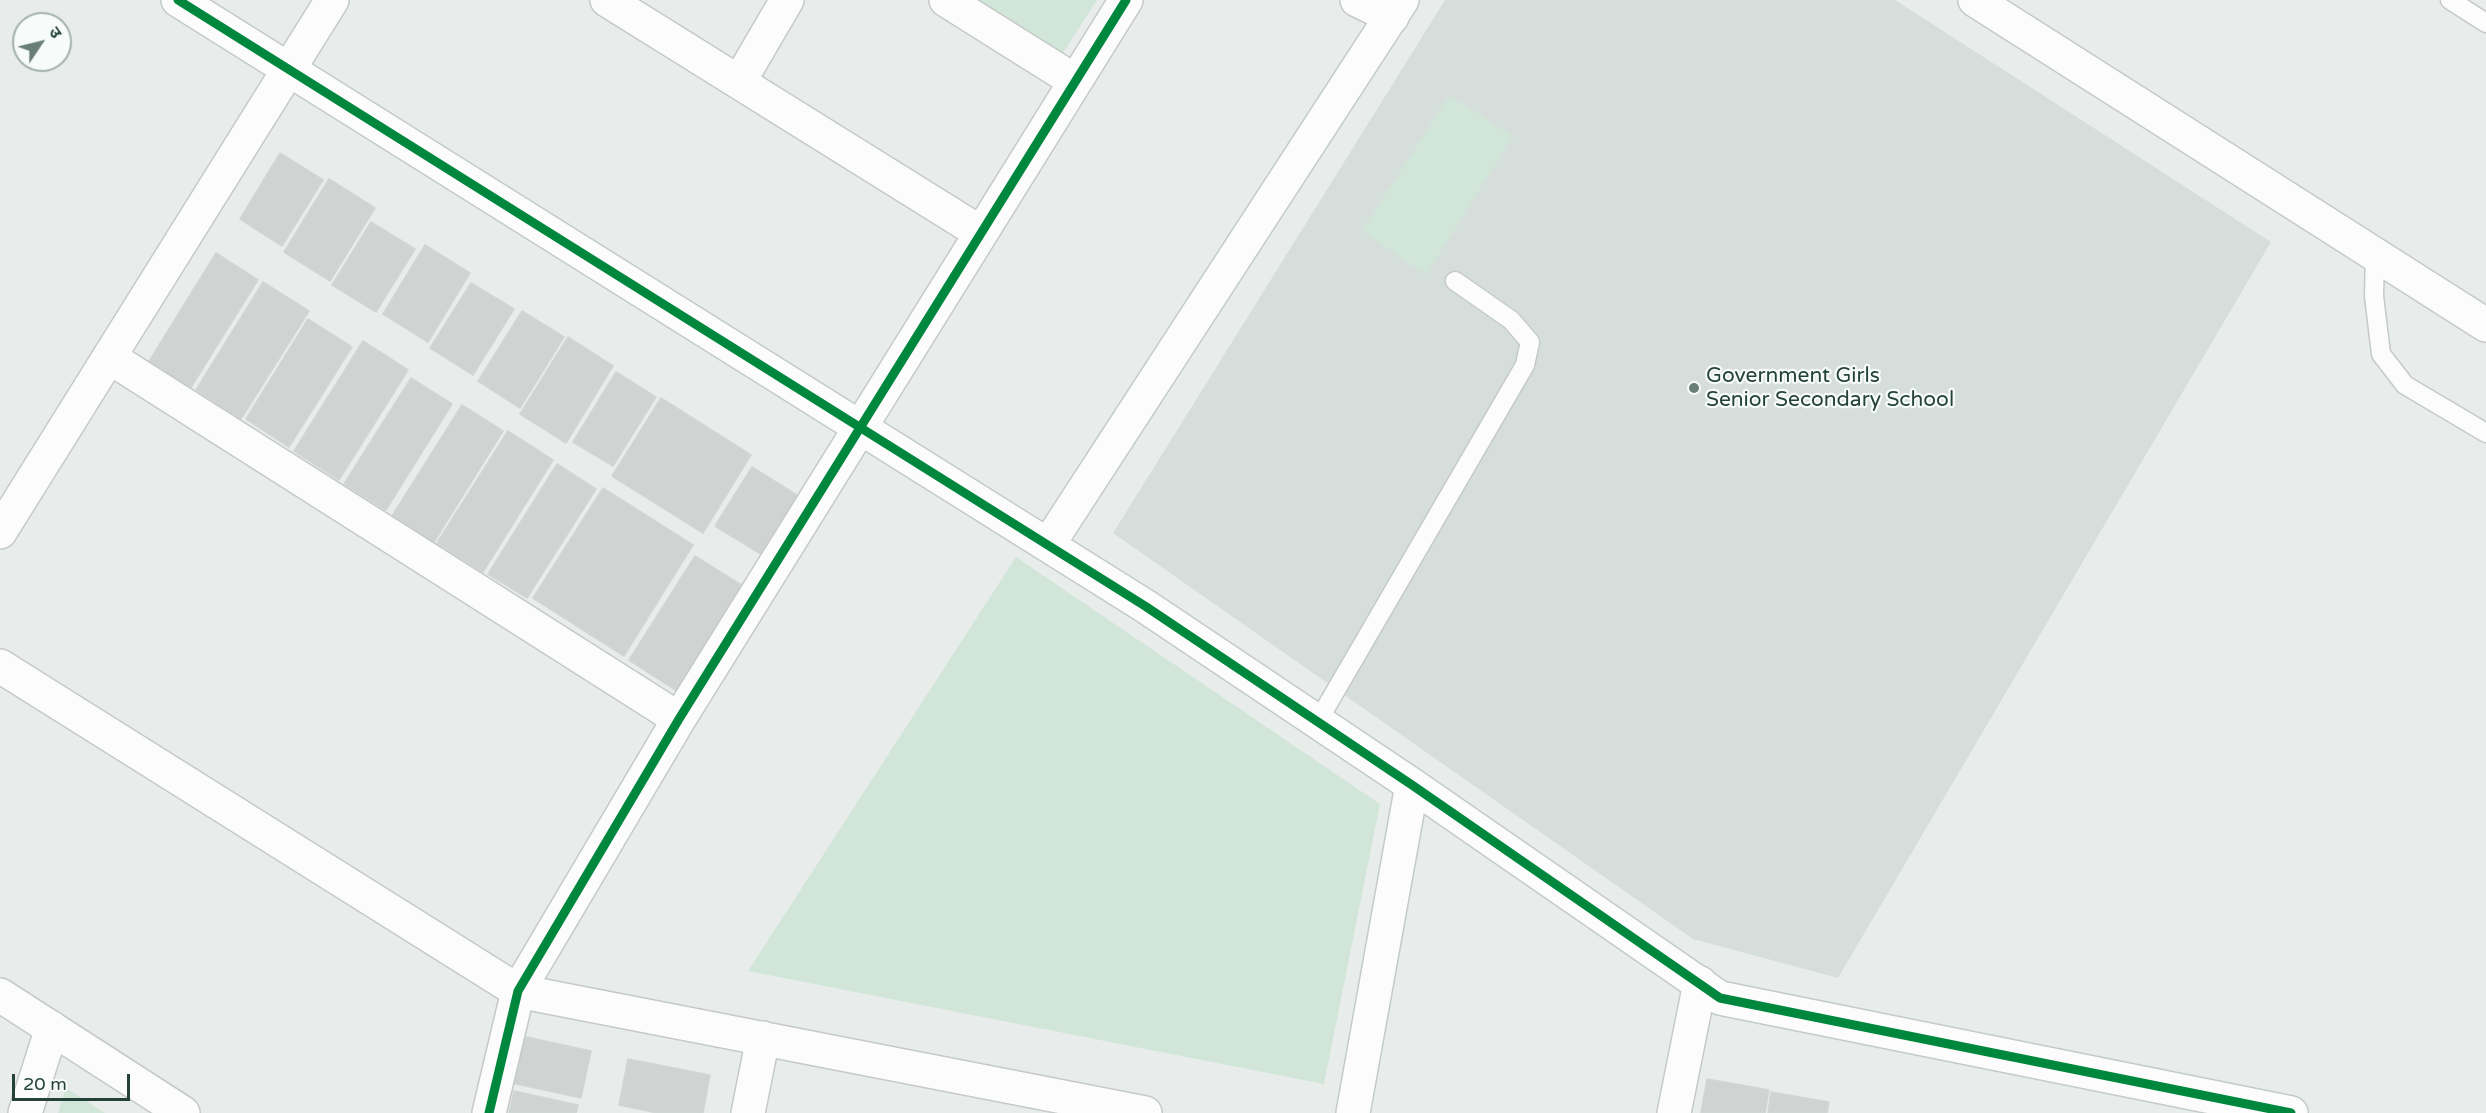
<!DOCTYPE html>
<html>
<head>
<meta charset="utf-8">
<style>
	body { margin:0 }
	#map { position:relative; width:2486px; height:1113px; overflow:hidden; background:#e8edeb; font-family:"Varela Round","Noto Sans Devanagari",sans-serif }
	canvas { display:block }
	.north { position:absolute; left:12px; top:12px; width:60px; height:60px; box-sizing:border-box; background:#f7fbf9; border:2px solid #a3b1ad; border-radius:50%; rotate:55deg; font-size:16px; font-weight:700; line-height:24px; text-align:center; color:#24423a }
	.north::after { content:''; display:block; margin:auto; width:21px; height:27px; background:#697e78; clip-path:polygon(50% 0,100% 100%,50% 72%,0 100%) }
	.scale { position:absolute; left:12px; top:1074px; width:118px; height:27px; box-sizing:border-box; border:3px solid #24423a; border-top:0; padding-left:8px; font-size:18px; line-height:21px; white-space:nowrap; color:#24423a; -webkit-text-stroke:4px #f7fbf9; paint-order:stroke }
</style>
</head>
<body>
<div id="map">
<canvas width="2486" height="1113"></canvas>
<div class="north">उ</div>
<div class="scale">20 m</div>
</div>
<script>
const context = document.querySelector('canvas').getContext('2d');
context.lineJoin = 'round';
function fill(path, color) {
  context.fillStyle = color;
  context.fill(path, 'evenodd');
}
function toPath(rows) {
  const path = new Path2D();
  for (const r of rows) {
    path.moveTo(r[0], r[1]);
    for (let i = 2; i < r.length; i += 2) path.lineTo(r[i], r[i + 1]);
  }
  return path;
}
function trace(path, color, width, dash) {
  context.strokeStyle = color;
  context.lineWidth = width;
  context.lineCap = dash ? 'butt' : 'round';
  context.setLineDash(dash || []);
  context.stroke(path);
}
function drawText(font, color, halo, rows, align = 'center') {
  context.font = font + ' "Varela Round",sans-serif';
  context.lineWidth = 4.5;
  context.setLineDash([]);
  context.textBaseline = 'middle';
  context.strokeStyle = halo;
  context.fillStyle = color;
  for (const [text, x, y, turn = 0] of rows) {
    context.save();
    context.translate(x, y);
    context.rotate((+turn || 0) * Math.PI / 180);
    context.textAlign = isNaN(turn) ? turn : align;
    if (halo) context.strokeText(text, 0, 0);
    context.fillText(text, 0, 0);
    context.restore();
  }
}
fill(toPath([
	[1445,0,1895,0,2271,242,1838,978,1693,939,1113,533]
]), '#d6dedb');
fill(toPath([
	[975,0,1097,0,1061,56],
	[1449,96,1513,136,1426,275,1362,231],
	[1016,557,1380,804,1324,1084,748,971],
	[66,1088,105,1113,58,1113]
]), '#d1e6d8');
const building = toPath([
	[280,153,323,180,282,246,240,219,280,153],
	[329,179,375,208,330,281,284,252,329,179],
	[371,222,415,249,376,312,332,285,371,222],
	[425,245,470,273,428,342,383,314,425,245],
	[216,253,258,280,190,389,148,363,216,253],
	[263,282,309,311,241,419,196,390,263,282],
	[471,283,514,309,473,375,430,348,471,283],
	[522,311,564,337,520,408,478,381,522,311],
	[308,319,352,347,289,447,246,419,308,319],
	[568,337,613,366,566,443,520,414,568,337],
	[363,341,408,370,339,480,294,451,363,341],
	[616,372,656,397,613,466,573,442,616,372],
	[411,378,452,404,386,510,344,484,411,378],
	[661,398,751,455,703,533,612,476,661,398],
	[462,405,503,431,434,542,392,516,462,405],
	[508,431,553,460,483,572,437,543,508,431],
	[557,464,596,489,527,598,488,574,557,464],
	[752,467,800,497,764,556,715,526,752,467],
	[603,488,693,545,624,656,533,598,603,488],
	[695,556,743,586,677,691,629,660,695,556],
	[522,1036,591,1051,581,1098,512,1083,522,1036],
	[628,1059,710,1075,703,1113,657,1113,619,1105,628,1059],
	[1707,1079,1769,1090,1765,1113,1701,1113,1707,1079],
	[514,1091,578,1105,576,1113,509,1113,514,1091],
	[1771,1092,1829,1102,1827,1113,1768,1113,1771,1092]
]);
fill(building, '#cfd4d2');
trace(building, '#d1d6d4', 1.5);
const lane = toPath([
	[2450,0,2486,23],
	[2375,255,2374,296,2381,354,2405,385,2486,433],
	[1318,721,1525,365,1530,342,1511,320,1455,281]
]);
const street = toPath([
	[607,0,981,233],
	[946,0,1075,81],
	[1357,0,1392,17],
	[1975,0,2486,325],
	[739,82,787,0],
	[109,357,679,719],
	[0,532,332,0],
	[0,666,518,991,1145,1113],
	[0,995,183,1113],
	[25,1113,52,1028],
	[489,1113,518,991,679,719,1126,0],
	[748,1113,763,1038],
	[1674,1113,1700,983]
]);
const secondary = toPath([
	[178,0,1145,606,1412,785,1720,998,2291,1113],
	[1048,545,1402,0],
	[1353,1113,1412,785]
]);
trace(lane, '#c5cac8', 21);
trace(street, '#c5cac8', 36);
trace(secondary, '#c3cbc8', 36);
trace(lane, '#fcfcfc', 18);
trace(street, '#fcfcfc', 33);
trace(secondary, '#fcfcfc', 33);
trace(toPath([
	[178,0,1145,606,1412,785,1720,998,2291,1113],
	[489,1113,518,991,679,719,1126,0]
]), '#00873e', 9);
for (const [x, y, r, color] of [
	[1694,388,6,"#697e78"]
]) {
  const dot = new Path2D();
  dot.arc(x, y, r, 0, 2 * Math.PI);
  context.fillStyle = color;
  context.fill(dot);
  trace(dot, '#f7fbf9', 2);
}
drawText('21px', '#24423a', '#f7fbf9', [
	["Government Girls",1706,376],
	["Senior Secondary School",1706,400]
], 'left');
</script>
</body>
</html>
